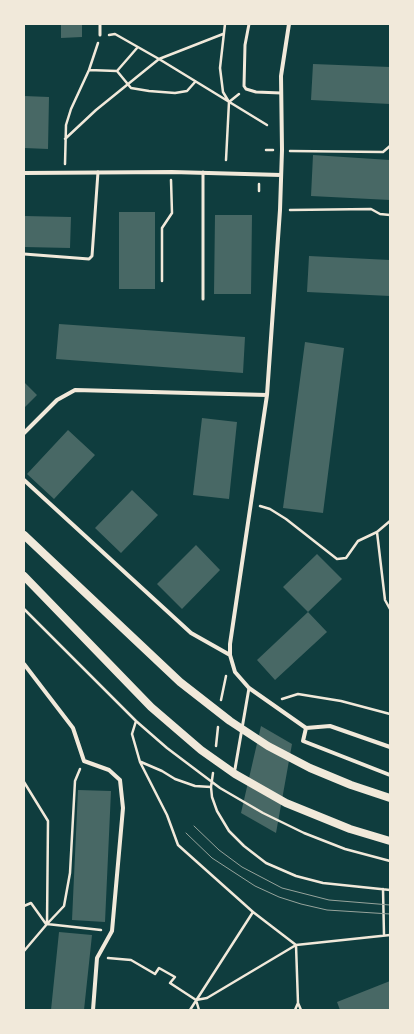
<!DOCTYPE html>
<html>
<head>
<meta charset="utf-8">
<style>
	body { margin:0 }
	#map { position:relative; width:414px; height:1034px; overflow:hidden; background:#0f3d3e; font-family:Barlow,sans-serif }
	canvas { display:block }
	.frame { position:absolute; inset:0; border:25px solid #f1e9da; pointer-events:none }
</style>
</head>
<body>
<div id="map">
<canvas width="414" height="1034"></canvas>
<div class="frame"></div>
</div>
<script>
const context = document.querySelector('canvas').getContext('2d');
context.lineJoin = 'round';
function fill(path, color) {
  context.fillStyle = color;
  context.fill(path, 'evenodd');
}
function toPath(rows) {
  const path = new Path2D();
  for (const r of rows) {
    path.moveTo(r[0], r[1]);
    for (let i = 2; i < r.length; i += 2) path.lineTo(r[i], r[i + 1]);
  }
  return path;
}
function trace(path, color, width, dash) {
  context.strokeStyle = color;
  context.lineWidth = width;
  context.lineCap = dash ? 'butt' : 'round';
  context.setLineDash(dash || []);
  context.stroke(path);
}
fill(toPath([
	[61,24,82,24,82,37,61,38],
	[313,64,390,67,390,104,311,100],
	[24,96,49,97,48,149,24,148],
	[313,155,390,160,390,200,311,196],
	[119,212,155,212,155,289,119,289],
	[215,215,252,215,251,294,214,294],
	[24,216,71,217,70,248,24,247],
	[309,256,390,260,390,296,307,292],
	[59,324,245,337,243,373,56,359],
	[305,342,344,348,323,513,283,508],
	[24,382,37,395,24,408],
	[202,418,237,422,229,499,193,495],
	[68,430,95,455,54,499,27,474],
	[132,490,158,515,121,553,95,528],
	[196,545,220,570,182,609,157,584],
	[317,554,342,579,308,612,283,587],
	[308,612,327,632,275,680,257,660],
	[261,726,292,744,276,833,241,813],
	[78,790,111,791,105,922,72,920],
	[59,932,92,935,84,1010,51,1010],
	[390,981,390,1010,340,1010,337,1002]
]), '#486865');
trace(toPath([
	[225,24,220,68,223,92,229,102,226,160],
	[109,35,115,34,159,59,223,34],
	[89,70,117,71,131,88,149,91,175,93,187,91,195,82],
	[117,71,137,48],
	[229,102,239,94],
	[65,139,96,110,159,59,267,125],
	[266,150,273,150],
	[290,151,383,152,390,146],
	[65,164,66,125,71,109,89,70,98,43],
	[259,184,259,191],
	[290,210,371,209,380,214,390,215],
	[162,281,162,228,172,213,171,180],
	[260,506,270,509,286,519,337,559,346,558,358,541,377,532],
	[390,521,377,532,385,600,390,609],
	[24,609,136,721,167,748,220,788,263,813,304,833,345,849,390,861],
	[282,699,298,694,341,701,390,714],
	[221,700,226,676],
	[136,721,132,734,140,762,167,815,178,845,253,912],
	[216,746,218,727],
	[141,762,162,771,175,779,195,786,211,787],
	[213,773,211,787,212,797,217,811,229,831,244,846,266,863,296,876,323,883,390,890],
	[24,782,48,821,47,924],
	[383,889,384,935],
	[24,906,31,903,46,924],
	[47,924,64,906,70,873,75,781,80,769],
	[296,945,298,1003,301,1010],
	[24,951,47,924,101,930],
	[108,958,131,960,155,974,159,968,175,977,170,983,196,1000,199,1010],
	[196,1000,207,998,296,945,390,935],
	[190,1010,253,912,296,945],
	[295,1010,298,1003]
]), '#f1e9da', 2.5);
trace(toPath([
	[100,24,100,35],
	[249,24,245,45,244,86,246,89,256,92,281,93],
	[24,254,89,259,92,256,98,172],
	[203,299,203,172],
	[235,769,249,688]
]), '#f1e9da', 3);
trace(toPath([
	[289,24,281,76,282,150,280,210,267,395,230,644,230,655,235,672,249,688,306,728,330,726,390,747],
	[24,173,172,172,281,175],
	[24,433,57,400,75,390,267,395],
	[24,480,191,633,230,655],
	[24,664,73,728,84,761,109,770,120,780,123,808,112,931,97,958,93,1010],
	[306,728,303,741,390,775]
]), '#f1e9da', 4);
trace(toPath([
	[24,535,180,682,230,721,268,746,310,768,351,785,390,798],
	[24,576,151,707,201,750,235,774,286,803,350,829,390,841]
]), '#f1e9da', 8);
trace(toPath([
	[194,826,219,850,242,867,282,888,329,900,390,905],
	[186,833,212,858,255,886,279,897,301,904,327,910,390,914]
]), '#97a49c', 1);
</script>
</body>
</html>
